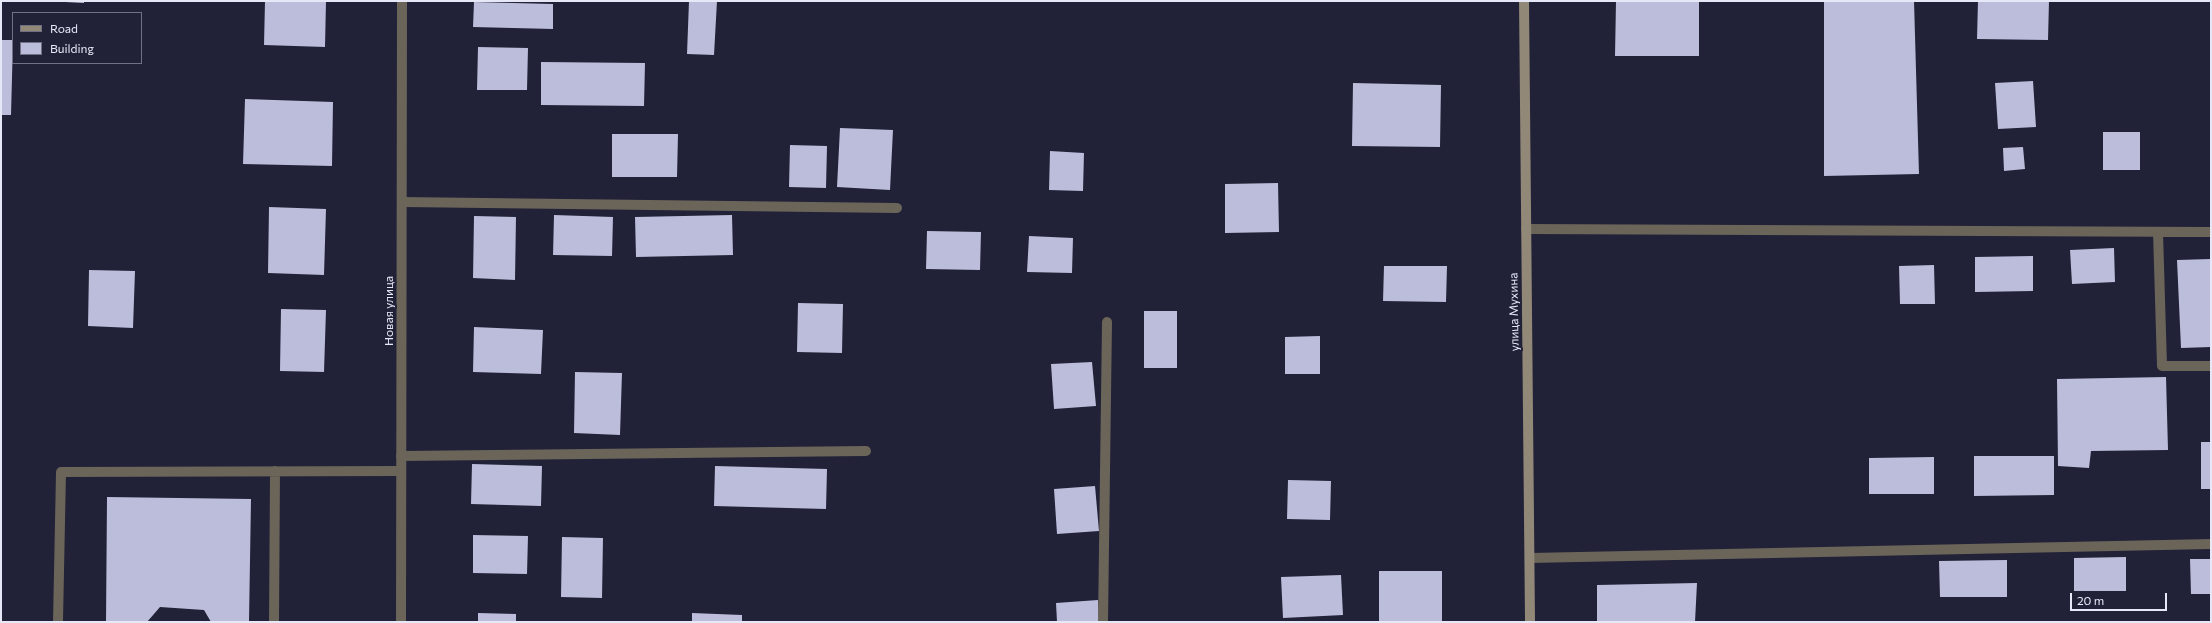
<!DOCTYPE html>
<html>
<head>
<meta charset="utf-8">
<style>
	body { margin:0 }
	#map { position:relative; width:2212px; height:623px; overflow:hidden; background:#212137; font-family:Commissioner,sans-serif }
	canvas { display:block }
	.frame { position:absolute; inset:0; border:2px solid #e7e8f7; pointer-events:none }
	.legend { position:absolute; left:12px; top:12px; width:130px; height:52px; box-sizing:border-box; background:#212137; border:1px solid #707184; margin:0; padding:5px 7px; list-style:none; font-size:12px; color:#e7e8f7 }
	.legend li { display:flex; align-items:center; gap:8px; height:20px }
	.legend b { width:20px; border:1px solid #707184 }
	.scale { position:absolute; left:2070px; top:593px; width:97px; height:18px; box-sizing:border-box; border:2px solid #e7e8f7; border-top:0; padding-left:5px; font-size:12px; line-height:14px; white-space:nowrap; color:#e7e8f7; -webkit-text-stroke:3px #212137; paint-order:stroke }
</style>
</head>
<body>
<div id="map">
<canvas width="2212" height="623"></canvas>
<div class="frame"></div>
<ul class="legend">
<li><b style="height:5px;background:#918877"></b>Road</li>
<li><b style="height:11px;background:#bcbdda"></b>Building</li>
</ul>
<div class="scale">20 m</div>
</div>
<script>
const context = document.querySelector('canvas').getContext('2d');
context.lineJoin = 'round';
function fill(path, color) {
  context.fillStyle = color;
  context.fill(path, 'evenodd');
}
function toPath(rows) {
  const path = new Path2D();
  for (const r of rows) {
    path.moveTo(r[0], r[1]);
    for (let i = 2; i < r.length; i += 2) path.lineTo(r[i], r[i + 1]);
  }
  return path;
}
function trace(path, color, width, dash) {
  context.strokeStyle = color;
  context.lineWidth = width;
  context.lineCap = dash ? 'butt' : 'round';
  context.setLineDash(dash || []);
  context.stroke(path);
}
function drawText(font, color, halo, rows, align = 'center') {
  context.font = font + ' Commissioner,sans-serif';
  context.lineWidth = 4;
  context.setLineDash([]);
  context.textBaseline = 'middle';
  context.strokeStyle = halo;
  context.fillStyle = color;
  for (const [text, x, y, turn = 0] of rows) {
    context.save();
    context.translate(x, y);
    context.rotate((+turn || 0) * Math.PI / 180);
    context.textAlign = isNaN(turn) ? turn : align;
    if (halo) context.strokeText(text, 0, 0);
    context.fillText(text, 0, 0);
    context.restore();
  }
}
fill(toPath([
	[46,1,84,1,84,3],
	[265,1,326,1,325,47,264,45],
	[689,1,717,1,714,55,687,54],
	[1616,1,1699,1,1699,56,1615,56],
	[1824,1,1914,1,1919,174,1824,176],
	[1978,1,2049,1,2048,40,1977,39],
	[474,2,553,4,553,29,473,27],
	[1,40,13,40,11,115,1,115],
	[478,47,528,48,527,90,477,90],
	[541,62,645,63,644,106,541,105],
	[2033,81,2036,127,1998,129,1995,83],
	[1353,83,1441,85,1440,147,1352,146],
	[245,99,333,102,332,166,243,164],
	[840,128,893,130,890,190,837,187],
	[2103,132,2140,132,2140,170,2103,170],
	[612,134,678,134,677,177,612,177],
	[790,145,827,146,826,188,789,187],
	[2023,147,2025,169,2004,171,2003,148],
	[1050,151,1084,153,1083,191,1049,190],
	[1278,183,1279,232,1225,233,1225,184],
	[269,207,326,209,324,275,268,273],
	[554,215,613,217,612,256,553,255],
	[732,215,733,255,636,257,635,217],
	[474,216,516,217,515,280,473,278],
	[927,231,981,232,980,270,926,269],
	[1029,236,1073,238,1072,273,1027,272],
	[2114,248,2115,282,2072,284,2070,250],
	[2033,256,2033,291,1975,292,1975,257],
	[2211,259,2211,347,2181,348,2177,260],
	[1934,265,1935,304,1900,304,1899,266],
	[1384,266,1447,266,1446,302,1383,301],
	[89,270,135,271,133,328,88,326],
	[798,303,843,304,842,353,797,352],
	[281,309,326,310,324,372,280,371],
	[1144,311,1177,311,1177,368,1144,368],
	[474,327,543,330,541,374,473,372],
	[1320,336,1320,374,1285,374,1285,337],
	[1092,362,1096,406,1054,409,1051,364],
	[575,372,622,373,620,435,574,433],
	[2166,377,2168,450,2091,451,2089,468,2058,466,2057,379],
	[2201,442,2211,442,2211,489,2201,489],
	[1974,456,2054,456,2054,495,1974,496],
	[1934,457,1934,494,1869,494,1869,458],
	[472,464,542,466,541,506,471,504],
	[715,466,827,469,826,509,714,506],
	[1288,480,1331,481,1330,520,1287,519],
	[1095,486,1099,531,1057,534,1054,489],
	[107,497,251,499,249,622,211,622,204,610,160,607,147,622,106,622],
	[473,535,528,536,527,574,473,573],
	[562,537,603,538,602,598,561,597],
	[2126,557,2126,591,2074,591,2074,558],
	[2190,559,2211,559,2211,594,2191,594],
	[2007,560,2007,597,1940,597,1939,561],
	[1379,571,1442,571,1442,622,1379,622],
	[1341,575,1343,615,1283,618,1281,577],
	[1697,583,1695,622,1597,622,1597,585],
	[1098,600,1099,622,1057,622,1056,603],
	[478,613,516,614,516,622,478,622],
	[692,613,742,615,742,622,692,622]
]), '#bcbdda');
trace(toPath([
	[402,202,897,208],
	[1526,229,2211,232],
	[2158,232,2162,366,2211,366],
	[401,456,866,451],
	[1530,558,2211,544],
	[58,622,61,472,401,471],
	[274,622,275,471],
	[1103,622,1107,322]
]), '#6a6459', 10);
trace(toPath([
	[401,622,402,1]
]), '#6a6459', 10);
trace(toPath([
	[1524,1,1530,622]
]), '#918877', 10);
drawText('12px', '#e7e8f7', '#212137', [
	["Новая улица",389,311,-90],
	["улица Мухина",1514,312,-91]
]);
</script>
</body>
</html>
